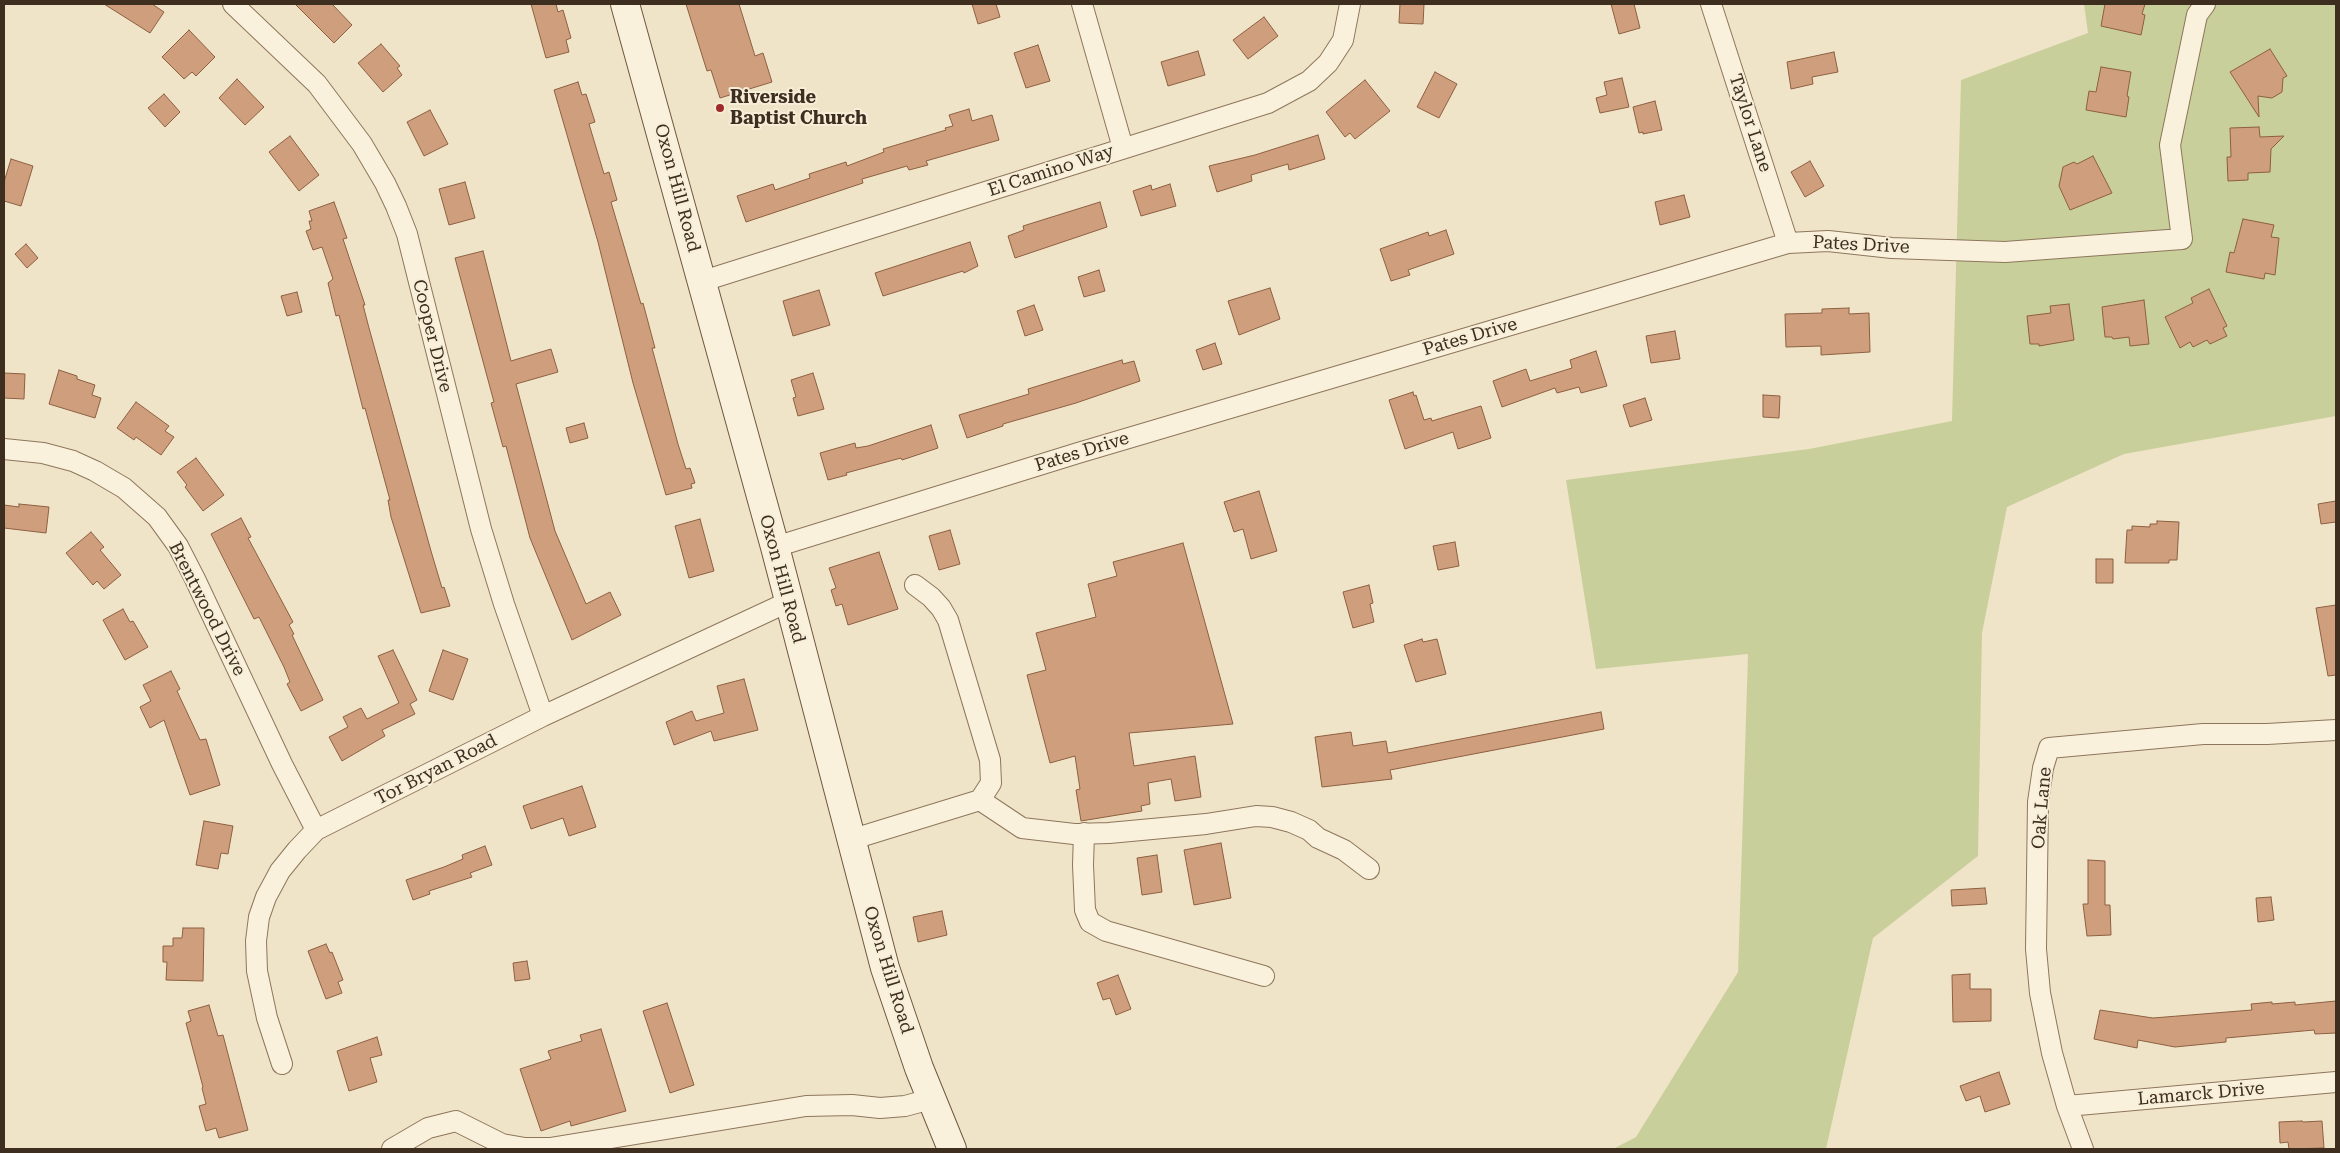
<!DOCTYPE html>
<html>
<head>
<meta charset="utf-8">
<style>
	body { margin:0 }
	#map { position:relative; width:2340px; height:1153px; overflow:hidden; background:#f0e4c8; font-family:"Roboto Serif",serif }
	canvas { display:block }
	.frame { position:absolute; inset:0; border:5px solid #3d2e20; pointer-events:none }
</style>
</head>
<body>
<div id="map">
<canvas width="2340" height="1153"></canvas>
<div class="frame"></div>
</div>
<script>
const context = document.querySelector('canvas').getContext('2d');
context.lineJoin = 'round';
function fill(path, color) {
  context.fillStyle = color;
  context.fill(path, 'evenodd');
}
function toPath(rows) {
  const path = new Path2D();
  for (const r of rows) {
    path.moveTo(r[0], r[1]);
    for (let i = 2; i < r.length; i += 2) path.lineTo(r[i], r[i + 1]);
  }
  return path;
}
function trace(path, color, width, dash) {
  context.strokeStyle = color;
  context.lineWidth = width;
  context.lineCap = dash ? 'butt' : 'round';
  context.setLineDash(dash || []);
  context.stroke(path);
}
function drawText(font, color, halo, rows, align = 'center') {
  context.font = font + ' "Roboto Serif",serif';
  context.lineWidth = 4;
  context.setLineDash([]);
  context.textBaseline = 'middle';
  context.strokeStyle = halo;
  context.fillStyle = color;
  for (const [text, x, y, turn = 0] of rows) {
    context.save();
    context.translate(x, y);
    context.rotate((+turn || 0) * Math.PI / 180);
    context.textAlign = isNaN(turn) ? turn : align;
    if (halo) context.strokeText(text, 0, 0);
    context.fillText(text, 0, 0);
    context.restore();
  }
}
fill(toPath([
	[2084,4,2336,4,2336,416,2124,454,2007,507,1982,633,1978,856,1873,938,1826,1149,1613,1149,1636,1137,1738,972,1748,654,1596,669,1566,480,1809,449,1952,421,1961,80,2088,33]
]), '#c9cf9b');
const building = toPath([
	[104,4,152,4,164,12,150,33,104,4],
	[295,4,332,4,352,25,334,43,295,4],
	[531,4,556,4,558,12,563,10,571,38,566,40,569,52,546,58,531,4],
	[686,4,739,4,755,56,763,53,772,82,720,98,711,70,707,71,686,4],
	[972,4,996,4,1000,17,978,24,972,4],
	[1400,4,1424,4,1423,24,1399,23,1400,4],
	[1611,4,1634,4,1640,28,1619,34,1611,4],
	[2105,4,2145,4,2142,14,2145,15,2141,35,2101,26,2105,4],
	[1264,17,1278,36,1248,59,1233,40,1264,17],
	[189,30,215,57,196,76,192,72,184,79,162,57,189,30],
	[381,44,400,66,397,68,402,75,383,92,358,63,381,44],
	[1038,45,1050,81,1026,88,1014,53,1038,45],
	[2270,49,2287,76,2283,78,2282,92,2272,98,2258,96,2259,117,2230,72,2270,49],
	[1198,51,1205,75,1168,86,1161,62,1198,51],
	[1834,52,1838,72,1812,77,1813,84,1791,89,1787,62,1834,52],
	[2101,67,2131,72,2127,96,2129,97,2126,117,2086,110,2089,91,2096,92,2101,67],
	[1435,72,1457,84,1439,118,1417,107,1435,72],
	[1622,78,1629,107,1600,113,1596,98,1607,95,1604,82,1622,78],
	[237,79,264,107,245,125,219,98,237,79],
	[1365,80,1390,111,1355,139,1350,133,1345,137,1326,112,1365,80],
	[578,82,582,95,586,94,595,122,589,124,604,174,609,172,617,200,611,202,641,304,643,303,655,348,652,348,678,444,686,469,690,468,695,483,691,484,692,488,666,495,633,383,598,242,554,90,578,82],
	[164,94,180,112,165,127,148,108,164,94],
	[1655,101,1662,130,1643,134,1643,132,1639,133,1633,107,1655,101],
	[969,109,972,121,992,115,999,140,926,161,928,165,909,170,907,166,862,179,863,183,746,222,737,196,773,184,775,190,810,178,809,174,846,162,847,166,884,152,883,149,946,130,945,128,953,126,949,115,969,109],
	[430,110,448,144,424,156,407,122,430,110],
	[2259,127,2260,137,2284,136,2271,149,2270,172,2248,173,2248,180,2228,181,2227,157,2231,157,2230,128,2259,127],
	[1318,135,1325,159,1289,170,1288,164,1251,175,1252,181,1217,192,1209,166,1255,155,1318,135],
	[290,136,319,175,299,191,269,152,290,136],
	[2093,156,2112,193,2070,210,2059,186,2063,167,2074,162,2077,164,2093,156],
	[11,159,33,166,21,206,4,201,4,182,11,159],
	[1810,161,1824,186,1805,197,1791,172,1810,161],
	[465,182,475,218,449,225,439,189,465,182],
	[1170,184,1176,206,1141,216,1133,191,1151,185,1152,190,1170,184],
	[1684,195,1690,217,1660,225,1655,202,1684,195],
	[334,202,347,238,343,239,365,305,363,305,369,328,431,551,442,588,444,587,450,606,421,613,391,517,388,500,390,500,365,408,363,409,339,315,336,316,328,283,333,279,322,247,313,250,306,231,311,229,309,221,312,221,309,211,334,202],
	[1100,202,1107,227,1015,258,1008,236,1024,230,1023,226,1100,202],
	[2243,219,2274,225,2271,237,2279,238,2275,275,2265,273,2264,279,2226,272,2230,252,2234,253,2243,219],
	[1446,230,1454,254,1408,270,1410,275,1391,281,1380,249,1428,232,1429,236,1446,230],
	[970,242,978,266,964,273,963,271,883,296,875,273,970,242],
	[26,244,38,258,27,268,15,254,26,244],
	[483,251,511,361,551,349,558,372,516,384,555,531,586,604,610,592,621,615,572,640,530,538,506,446,503,447,491,403,494,402,455,258,483,251],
	[1099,270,1105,291,1084,297,1078,277,1099,270],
	[1270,288,1280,319,1239,335,1228,301,1270,288],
	[2209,289,2227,326,2223,328,2227,336,2210,344,2207,340,2193,347,2190,342,2180,348,2165,317,2193,303,2191,298,2209,289],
	[819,290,830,325,793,336,783,301,819,290],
	[297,292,302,312,287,316,281,296,297,292],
	[2144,300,2149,344,2130,346,2129,337,2113,339,2112,337,2105,337,2102,307,2144,300],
	[2069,304,2074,340,2039,346,2039,344,2030,344,2027,316,2051,313,2050,306,2069,304],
	[1034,305,1043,330,1025,336,1017,311,1034,305],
	[1849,308,1849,314,1869,313,1870,352,1821,355,1821,346,1786,347,1785,314,1822,313,1822,309,1849,308],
	[1675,331,1680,359,1651,363,1646,336,1675,331],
	[1215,343,1222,364,1203,370,1196,350,1215,343],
	[1596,351,1607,386,1581,393,1579,387,1557,393,1555,388,1502,407,1493,381,1526,369,1530,381,1572,368,1570,360,1596,351],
	[1122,360,1123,364,1134,361,1140,381,1076,403,1003,424,1003,426,967,438,959,415,1029,394,1028,389,1122,360],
	[59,370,77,376,77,379,95,385,92,395,101,398,95,418,49,404,59,370],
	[4,373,25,374,24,399,4,398,4,373],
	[813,373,824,409,798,416,793,398,796,397,791,380,813,373],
	[1413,392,1414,396,1416,395,1424,420,1431,418,1432,421,1481,406,1491,438,1458,449,1453,432,1405,449,1389,400,1413,392],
	[1763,395,1780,396,1779,418,1763,417,1763,395],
	[1645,398,1652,420,1630,427,1623,405,1645,398],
	[136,402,169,426,165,431,174,437,161,455,136,437,134,440,117,428,136,402],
	[584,423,588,438,570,443,566,428,584,423],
	[931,425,938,448,902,460,901,458,846,473,847,475,828,480,820,453,855,443,856,448,868,446,931,425],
	[196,458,224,495,203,511,185,487,187,485,177,472,196,458],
	[1259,491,1277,551,1251,559,1243,529,1234,532,1224,502,1259,491],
	[2336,501,2336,522,2321,524,2318,504,2336,501],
	[19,504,49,507,46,533,4,528,4,505,19,507,19,504],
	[241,518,251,537,248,538,293,622,289,625,294,634,292,635,323,700,301,711,287,684,290,682,284,667,259,617,254,619,211,534,241,518],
	[700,519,714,571,689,578,675,526,700,519],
	[2157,521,2179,522,2177,560,2169,560,2169,563,2125,563,2127,530,2132,530,2132,526,2150,527,2150,524,2157,524,2157,521],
	[950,530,960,564,939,570,929,536,950,530],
	[91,532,104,547,100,550,121,575,104,589,97,581,93,585,66,553,91,532],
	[1455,542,1459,566,1438,570,1433,546,1455,542],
	[1183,543,1233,724,1129,733,1134,766,1195,756,1201,797,1175,801,1171,779,1148,783,1150,804,1141,806,1142,811,1081,821,1076,790,1080,789,1075,756,1050,763,1027,675,1046,670,1036,633,1096,617,1088,584,1117,576,1113,562,1183,543],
	[879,552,898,609,848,625,842,604,836,606,831,590,836,588,829,568,879,552],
	[2096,559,2113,559,2113,583,2096,583,2096,559],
	[1369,585,1373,603,1370,604,1374,622,1353,628,1343,592,1369,585],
	[2336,605,2336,675,2328,676,2316,608,2336,605],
	[123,609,130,622,133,621,148,647,125,660,103,620,123,609],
	[1422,639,1423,642,1437,639,1446,674,1416,682,1404,645,1422,639],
	[393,650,417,700,410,704,415,714,382,730,385,736,342,761,329,737,348,727,343,717,361,708,367,719,399,703,378,656,393,650],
	[443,650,468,659,453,700,429,691,443,650],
	[171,671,180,689,177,691,200,740,206,739,220,785,190,795,164,720,150,728,140,707,151,701,143,685,171,671],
	[744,679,758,730,714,741,711,731,674,745,666,722,692,711,696,721,724,713,717,686,744,679],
	[1601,712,1604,729,1390,770,1392,779,1322,787,1315,737,1351,732,1353,746,1386,741,1388,753,1601,712],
	[582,786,596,827,569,836,563,818,531,829,523,806,582,786],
	[204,821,233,826,228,854,221,853,218,869,196,865,204,821],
	[1221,843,1231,898,1194,905,1184,850,1221,843],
	[485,846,492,865,470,873,472,877,429,891,430,894,413,900,406,880,444,867,463,859,462,855,485,846],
	[1157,855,1162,892,1142,895,1137,858,1157,855],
	[2088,860,2105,861,2105,905,2110,905,2111,935,2087,936,2083,904,2088,904,2088,860],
	[1985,888,1987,904,1952,906,1951,890,1985,888],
	[2271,897,2274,920,2258,922,2256,898,2271,897],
	[942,911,947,935,918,942,913,917,942,911],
	[183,928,204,928,203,981,166,980,167,962,163,962,163,946,173,946,173,938,182,938,183,928],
	[326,944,330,953,332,952,343,980,338,982,342,993,326,999,308,951,326,944],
	[527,961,530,979,515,981,513,963,527,961],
	[1970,974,1970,989,1991,989,1991,1021,1953,1022,1952,975,1970,974],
	[1118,975,1131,1009,1116,1015,1110,998,1103,1000,1097,983,1118,975],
	[2336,1001,2336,1033,2315,1034,2314,1030,2226,1038,2226,1042,2175,1047,2138,1040,2137,1048,2094,1039,2100,1010,2153,1018,2252,1010,2251,1004,2272,1002,2272,1004,2295,1002,2295,1005,2336,1001],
	[667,1003,694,1085,670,1093,643,1011,667,1003],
	[209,1005,218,1036,223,1035,248,1130,219,1138,216,1128,206,1131,199,1106,206,1104,202,1088,203,1087,186,1023,191,1021,188,1011,209,1005],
	[601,1029,626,1111,571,1126,570,1121,541,1131,520,1069,551,1059,548,1051,582,1041,580,1035,601,1029],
	[377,1037,382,1055,370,1058,377,1082,349,1091,337,1051,377,1037],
	[1999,1072,2010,1104,1985,1112,1980,1096,1966,1101,1960,1086,1999,1072],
	[2302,1121,2303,1122,2322,1121,2324,1148,2289,1149,2288,1142,2280,1143,2279,1122,2302,1121]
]);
fill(building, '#cf9f7d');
trace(building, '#8d5f41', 1);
const street = toPath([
	[233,4,317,84,362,144,385,183,396,206,407,234,481,529,504,604,543,716],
	[1082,4,1123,148],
	[1711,4,1788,243],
	[703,281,1268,103,1309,81,1328,63,1343,40,1350,4],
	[4,449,43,453,73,461,95,471,124,488,157,517,178,546,195,579,282,764,316,830],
	[775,547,1078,453,1788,243,1828,241,1892,248,2005,252,2182,239,2170,145,2197,15,2205,4],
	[980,800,1022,828,1074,834,1109,833,1206,824,1256,816,1272,817,1291,822,1309,830,1318,838,1344,850,1369,869],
	[1084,833,1083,865,1085,910,1090,922,1106,931,1264,976],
	[850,840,980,800,991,783,990,760,948,620,941,608,931,597,915,585],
	[282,1064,267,1018,257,971,256,941,259,917,266,897,280,871,297,850,316,830,543,716,788,602],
	[2067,1106,2336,1082],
	[392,1149,428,1128,456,1121,502,1144,525,1148,550,1148,806,1106,852,1105,880,1108,905,1106,931,1099],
	[2083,1149,2067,1106,2052,1053,2040,993,2036,949,2038,802,2043,768,2049,748,2203,734,2267,734,2336,730]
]);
const secondary = toPath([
	[625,4,775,547,885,968,919,1068,952,1149]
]);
trace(street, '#8d765c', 22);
trace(secondary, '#6f573f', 30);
trace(street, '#faf1dc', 20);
trace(secondary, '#faf1dc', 28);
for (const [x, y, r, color] of [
	[720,108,5,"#9e2a2b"]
]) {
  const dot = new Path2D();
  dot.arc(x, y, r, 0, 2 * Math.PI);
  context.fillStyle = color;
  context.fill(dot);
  trace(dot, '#f7eed8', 2);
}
drawText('bold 18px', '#3d2e20', '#f7eed8', [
	["Riverside",730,98],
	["Baptist Church",730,119]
], 'left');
drawText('18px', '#3d2e20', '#f7eed8', [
	["Taylor Lane",1750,123,72],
	["El Camino Way",1051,171,-18],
	["Oxon Hill Road",677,188,75],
	["Pates Drive",1861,245,3],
	["Cooper Drive",432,336,76],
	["Pates Drive",1470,337,-16],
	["Pates Drive",1082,452,-17],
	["Oxon Hill Road",782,579,75],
	["Brentwood Drive",207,609,63],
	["Tor Bryan Road",436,770,-27],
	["Oak Lane",2042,808,-85],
	["Oxon Hill Road",888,970,73],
	["Lamarck Drive",2201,1094,-5]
]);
</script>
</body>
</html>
